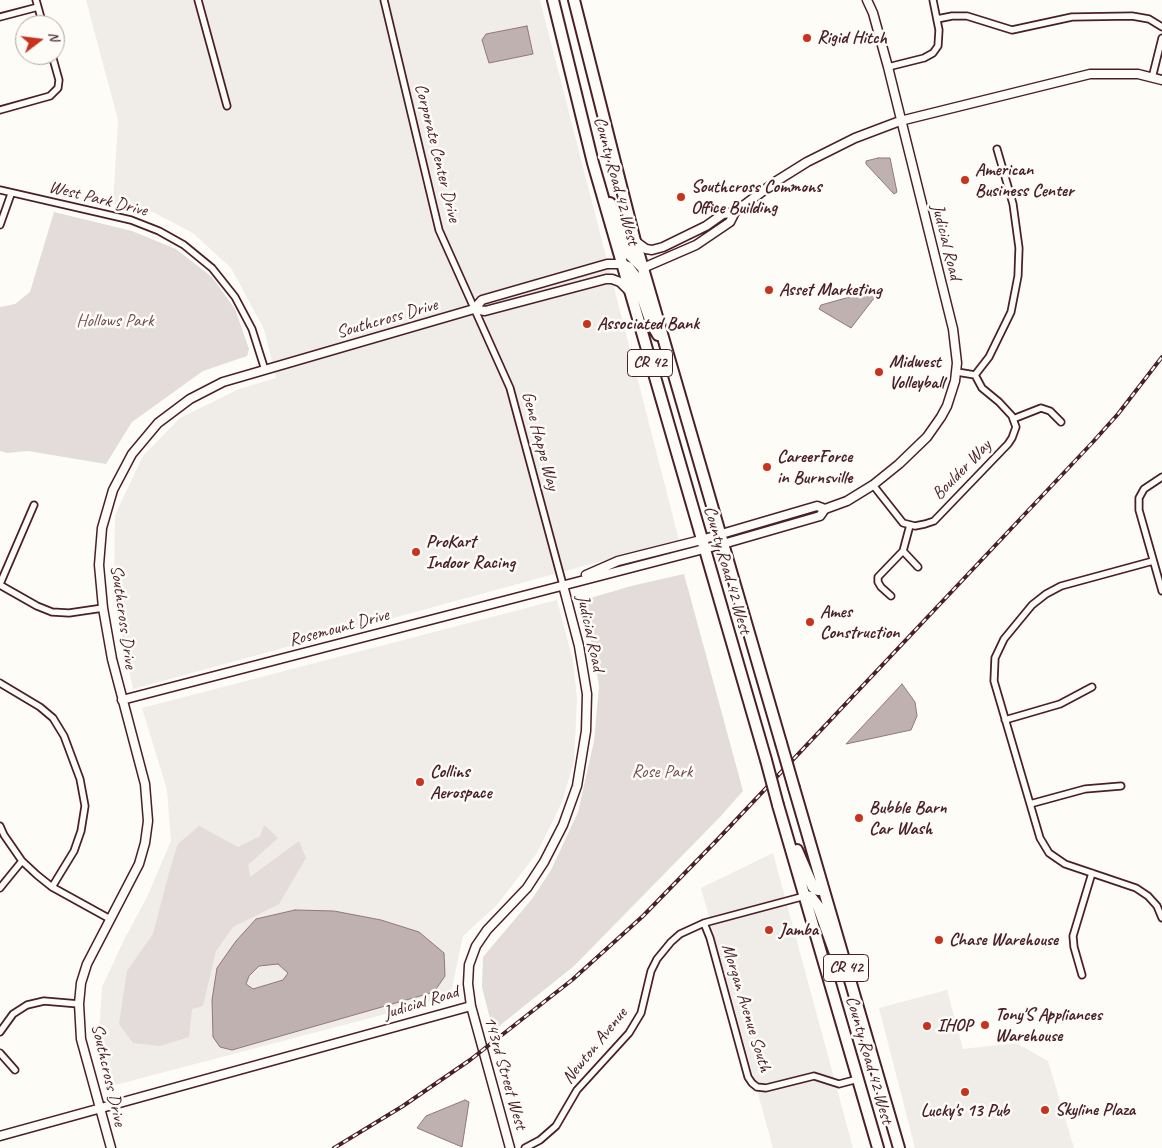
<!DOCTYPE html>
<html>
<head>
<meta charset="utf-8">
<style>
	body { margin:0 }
	#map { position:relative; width:1162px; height:1148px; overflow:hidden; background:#fdfcf7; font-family:Caveat,sans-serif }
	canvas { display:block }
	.north { position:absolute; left:15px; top:15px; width:50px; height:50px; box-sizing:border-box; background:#fdfcf7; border:1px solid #b5a4a5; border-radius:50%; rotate:75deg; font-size:14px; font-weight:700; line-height:20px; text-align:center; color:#4a1f2b }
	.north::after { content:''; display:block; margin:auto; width:18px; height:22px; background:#c8321e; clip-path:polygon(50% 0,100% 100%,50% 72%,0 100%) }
</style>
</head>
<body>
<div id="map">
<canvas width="1162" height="1148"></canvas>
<div class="north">N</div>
</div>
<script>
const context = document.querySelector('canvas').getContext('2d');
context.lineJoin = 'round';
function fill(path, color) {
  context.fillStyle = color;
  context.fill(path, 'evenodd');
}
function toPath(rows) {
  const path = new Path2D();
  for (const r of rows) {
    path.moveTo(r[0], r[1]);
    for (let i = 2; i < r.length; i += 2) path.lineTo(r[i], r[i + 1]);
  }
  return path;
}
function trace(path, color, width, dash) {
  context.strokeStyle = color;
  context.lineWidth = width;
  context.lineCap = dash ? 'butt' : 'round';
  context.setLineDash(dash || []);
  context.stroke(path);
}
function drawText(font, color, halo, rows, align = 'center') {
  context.font = font + ' Caveat,sans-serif';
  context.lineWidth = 5;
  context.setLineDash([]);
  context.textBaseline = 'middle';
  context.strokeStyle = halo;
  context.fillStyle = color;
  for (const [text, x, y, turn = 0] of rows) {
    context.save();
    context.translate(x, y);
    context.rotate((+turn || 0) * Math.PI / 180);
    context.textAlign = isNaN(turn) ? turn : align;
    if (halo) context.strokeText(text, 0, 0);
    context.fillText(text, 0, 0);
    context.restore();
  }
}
fill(toPath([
	[86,0,540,0,679,540,133,689,114,598,115,515,143,456,180,418,239,389,276,378,264,329,231,268,193,233,147,209,113,204,118,120],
	[557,600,573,661,577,699,574,761,562,802,537,853,497,905,463,936,450,997,115,1085,99,1031,102,987,124,940,148,895,171,841,167,790,142,708],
	[773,853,853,1148,773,1148,701,888],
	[947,990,963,1049,1016,1043,1048,1061,1074,1148,915,1148,879,1008]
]), '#f0ece8');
fill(toPath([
	[54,212,132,231,176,249,212,277,235,309,249,349,247,356,203,371,132,422,106,464,28,451,7,453,0,451,0,307,15,304,30,292],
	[684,574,743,791,720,817,574,966,493,1031,482,987,483,957,532,899,551,870,578,812,594,741,599,686,584,600,631,586],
	[264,825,278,838,248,865,250,877,299,841,306,858,279,904,233,927,216,951,203,1006,192,1009,189,1037,160,1046,133,1043,119,1024,127,971,153,934,169,873,178,844,199,826,238,847,260,836]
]), '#e3dcda');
const water = toPath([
	[527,26,533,54,489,63,482,40,486,34,527,26],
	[878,158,890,158,897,192,894,194,866,164,866,161,878,158],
	[871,291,878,293,851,328,819,309,821,305,871,291],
	[902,684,915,702,917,716,911,730,846,744,902,684],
	[295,910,334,911,381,920,419,932,444,953,445,976,434,992,232,1050,220,1047,213,1037,212,1000,217,968,236,941,256,919,295,910],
	[278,964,288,973,283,980,253,989,246,984,249,976,259,966,278,964],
	[465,1100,469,1102,462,1147,417,1128,426,1116,465,1100]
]);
fill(water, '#c0b1b1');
trace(water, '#91777b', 1);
const minor = toPath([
	[36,0,43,25],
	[198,0,227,106],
	[384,0,439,230,510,388,563,585],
	[0,17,38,7],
	[937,19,952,16,967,16,1012,30,1072,17,1132,16,1149,19,1162,27],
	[888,67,924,58,933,53,938,46,939,30,933,0],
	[1152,78,1162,38],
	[0,110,50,96,58,88,59,80,52,55],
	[0,190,131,220,159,231,184,245,212,268,235,297,252,329,265,370],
	[0,225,11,194],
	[957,372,975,375,989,357,1011,312,1018,276,1019,248,1013,204,997,149],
	[1013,419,1041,408,1050,411,1061,422],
	[1162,477,1144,489,1139,498,1139,510,1162,591],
	[873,485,903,523,915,526,925,524,934,521,1008,444,1012,438,1016,427,1012,416,999,402,982,388,975,375],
	[903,551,918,567],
	[1153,561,1061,586,1046,594,1032,605,1004,639,995,658,994,681,1040,838,1049,853,1065,864,1136,888,1148,896,1157,906,1162,918],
	[0,584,34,505],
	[0,585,37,606,52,612,69,613,103,608],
	[891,596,881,587,878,582,878,577,903,551,910,525],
	[0,683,40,707,53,718,64,736,80,779,85,806,81,831,74,851,52,887],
	[1005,720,1060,704,1092,687],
	[1030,804,1085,789,1121,786],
	[0,826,4,835,22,861,37,875,52,887,110,919],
	[0,888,22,861],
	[704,923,710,938,748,1077,752,1083,757,1087,766,1088,814,1076,839,1084,858,1079],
	[1082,975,1074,947,1073,936,1092,873],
	[0,1032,13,1014,27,1005,44,1001,79,1004],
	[0,1053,15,1070],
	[525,1148,540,1140,556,1126,577,1090,629,1033,641,1013,651,971,657,959,671,942,680,934,704,923,805,896]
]);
const tertiary = toPath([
	[635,241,646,249,652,250,663,247,706,226,723,214,735,212],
	[643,268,696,245,730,222,735,212,775,182,807,162,855,138,900,121,1090,74,1138,74,1162,80],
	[474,309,482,300,607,264,621,264],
	[586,575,618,561,701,540,817,506,825,509],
	[122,700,723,544,820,516,825,509,847,501,873,485,899,464,927,437,941,417,947,406,955,381,957,363,953,329,888,67,873,13,867,0],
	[471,1006,510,1148],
	[0,1136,471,1006,468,984,469,965,476,946,487,930,527,888,544,862,563,825,577,786,586,731,587,694,579,646,563,585],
	[111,1148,81,1039,79,1004,81,983,87,964,139,864,145,843,148,821,145,784,112,659,103,608,99,565,102,528,113,490,132,454,158,423,190,399,223,382,474,309,485,311,606,279,612,279,620,282,628,290]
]);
const trunk = toPath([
	[553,0,593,163,766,760],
	[574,0,635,241,781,743],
	[610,203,629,254,643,268],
	[621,264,628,267,635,276,651,323,658,335],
	[794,788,899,1148],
	[778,805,878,1148],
	[797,850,813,887,818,890,823,890],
	[805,896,811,897,818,906,837,959]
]);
trace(minor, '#4a1f2b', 9);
trace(tertiary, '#4a1f2b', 11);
trace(trunk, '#4a1f2b', 14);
trace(minor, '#fdfcf7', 5.5);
trace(tertiary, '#fdfcf7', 8);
trace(trunk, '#fdfcf7', 10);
const rail = toPath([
	[334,1148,403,1106,470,1060,572,980,643,916,718,839,1092,443,1118,414,1162,357]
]);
trace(rail, '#4a1f2b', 4);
trace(rail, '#fdfcf7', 2, [5.5]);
const trunkBridge = toPath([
	[781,743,794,788],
	[766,760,778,805]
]);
trace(trunkBridge, '#4a1f2b', 14, []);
trace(trunkBridge, '#fdfcf7', 10);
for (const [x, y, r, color] of [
	[807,38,5,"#c8321e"],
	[965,180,5,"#c8321e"],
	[681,197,5,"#c8321e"],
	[769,290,5,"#c8321e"],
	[587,324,5,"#c8321e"],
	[879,372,5,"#c8321e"],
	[767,467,5,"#c8321e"],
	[416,552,5,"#c8321e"],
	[810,622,5,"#c8321e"],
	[420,782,5,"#c8321e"],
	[859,818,5,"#c8321e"],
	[769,930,5,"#c8321e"],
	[939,940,5,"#c8321e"],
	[985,1025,5,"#c8321e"],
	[927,1026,5,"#c8321e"],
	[965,1092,5,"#c8321e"],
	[1045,1110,5,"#c8321e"]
]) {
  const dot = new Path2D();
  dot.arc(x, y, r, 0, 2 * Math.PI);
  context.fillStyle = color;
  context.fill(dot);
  trace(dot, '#fdfcf7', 2);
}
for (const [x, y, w] of [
	[650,363,45],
	[846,968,45]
]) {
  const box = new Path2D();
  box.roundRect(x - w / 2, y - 13.5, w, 27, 4);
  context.fillStyle = '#fdfcf7';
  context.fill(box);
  trace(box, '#4a1f2b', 1);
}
drawText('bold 16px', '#4a1f2b', null, [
	["CR 42",650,363],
	["CR 42",846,968]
]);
drawText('bold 18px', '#4a1f2b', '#fdfcf7', [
	["Rigid Hitch",817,38],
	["American",975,170],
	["Business Center",975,191],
	["Southcross Commons",691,187],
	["Office Building",691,208],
	["Asset Marketing",779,290],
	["Associated Bank",597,324],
	["Midwest",889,362],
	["Volleyball",889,383],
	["CareerForce",777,457],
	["in Burnsville",777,478],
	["ProKart",426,542],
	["Indoor Racing",426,563],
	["Ames",820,612],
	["Construction",820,633],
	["Collins",430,772],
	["Aerospace",430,793],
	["Bubble Barn",869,808],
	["Car Wash",869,829],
	["Jamba",779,930],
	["Chase Warehouse",949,940],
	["Tony'S Appliances",995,1015],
	["Warehouse",995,1036],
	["IHOP",937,1026],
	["Skyline Plaza",1055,1110],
	["Lucky's 13 Pub",965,1111,"center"]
], 'left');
drawText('18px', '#4a1f2b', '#fdfcf7', [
	["Corporate Center Drive",437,153,76],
	["County Road 42 West",616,181,75],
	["West Park Drive",98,199,14],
	["Judicial Road",946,242,76],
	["Southcross Drive",387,319,-16],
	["Gene Happe Way",540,441,75],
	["Boulder Way",962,470,-46],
	["County Road 42 West",727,570,74],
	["Southcross Drive",123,617,82],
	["Rosemount Drive",339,628,-15],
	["Judicial Road",590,633,78],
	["Judicial Road",421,1003,-17],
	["Morgan Avenue South",746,1008,73],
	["Newton Avenue",595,1046,-51],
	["County Road 42 West",869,1060,74],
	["143rd Street West",505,1073,74],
	["Southcross Drive",108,1075,77]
]);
drawText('18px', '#704e57', '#fdfcf7', [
	["Hollows Park",115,321],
	["Rose Park",662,772]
]);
</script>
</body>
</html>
